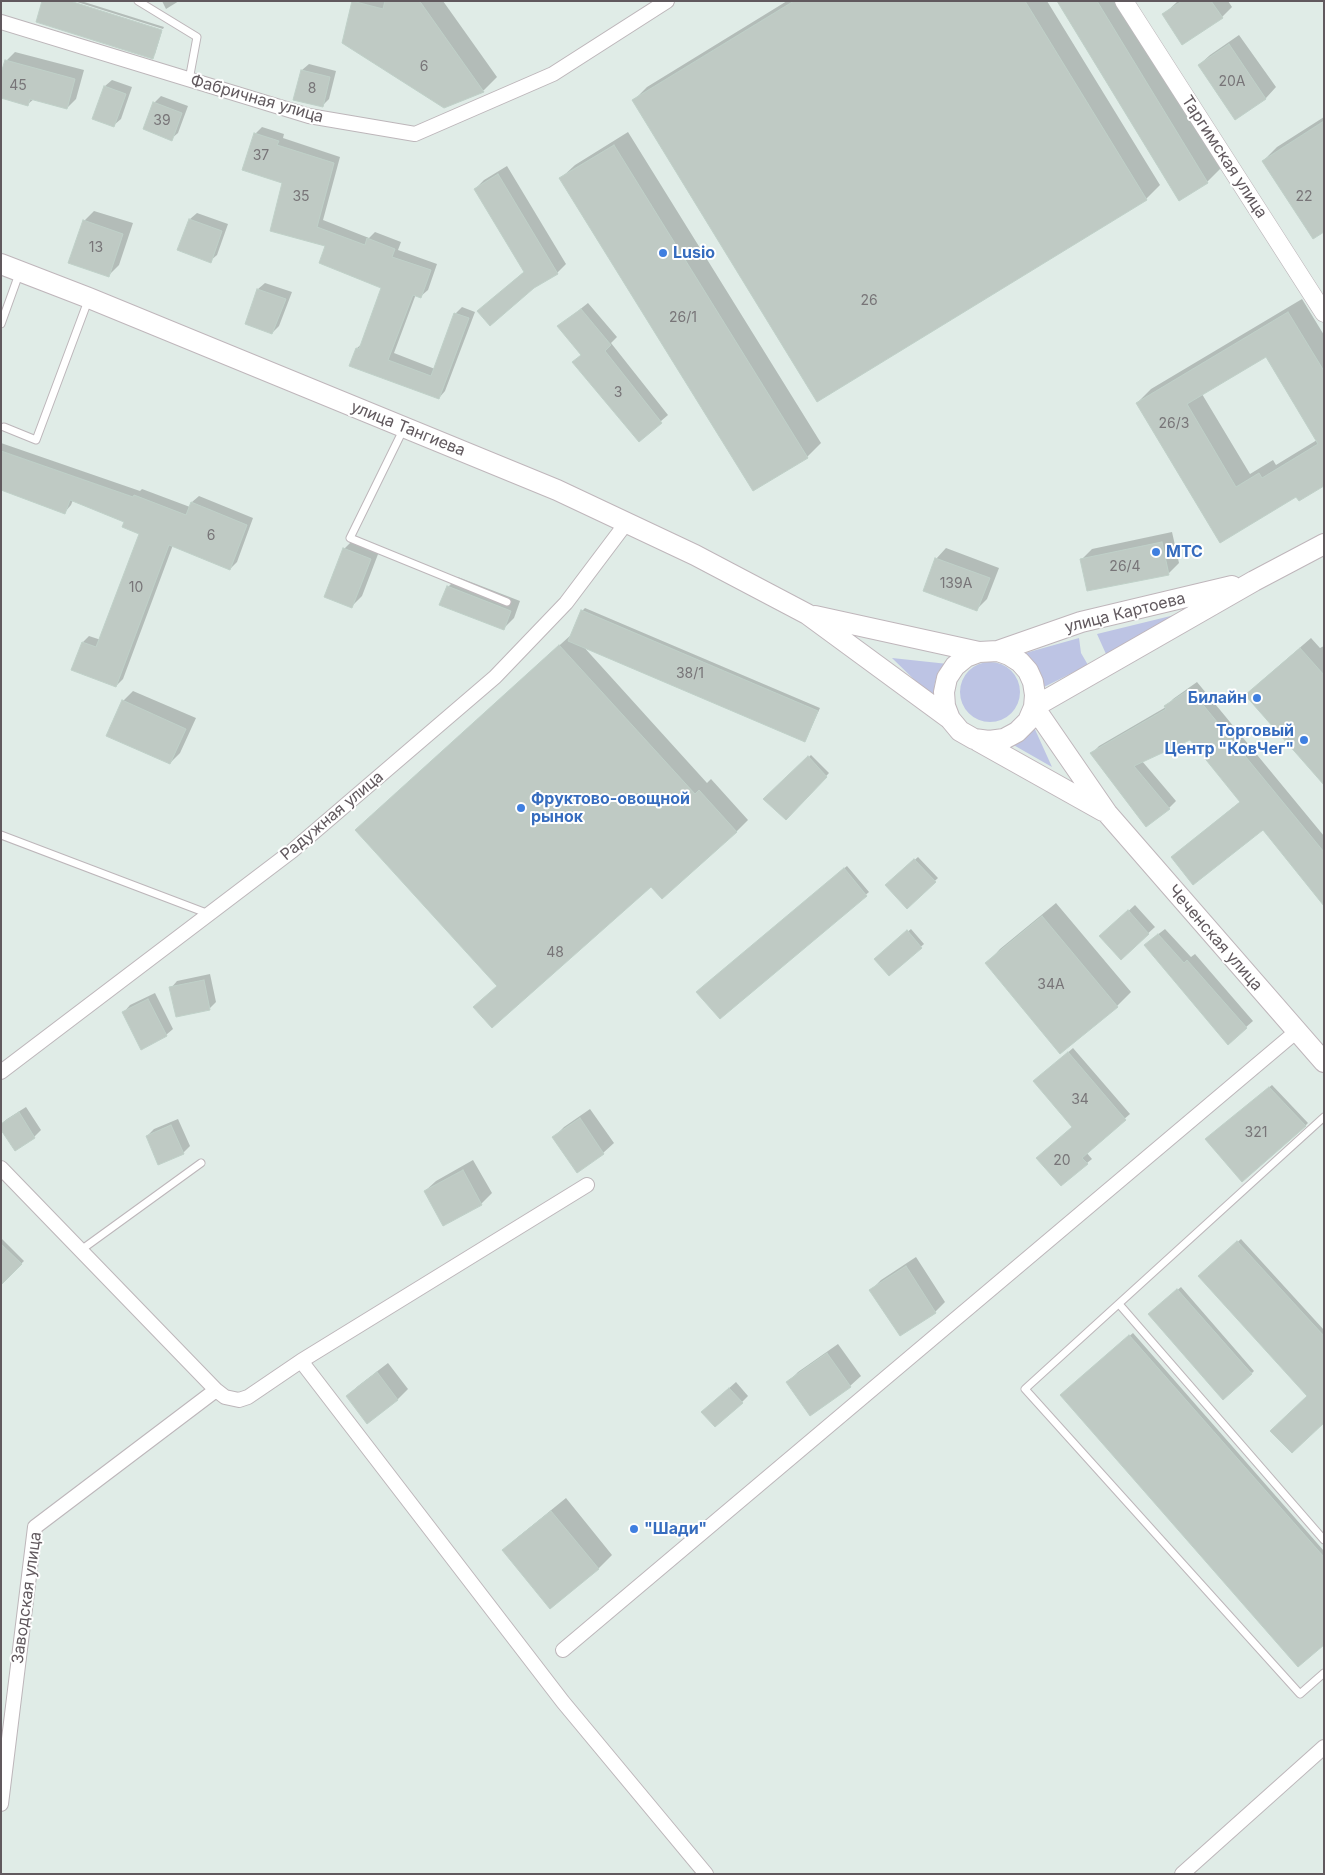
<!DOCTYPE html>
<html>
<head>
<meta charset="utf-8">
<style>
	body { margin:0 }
	#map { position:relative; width:1325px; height:1875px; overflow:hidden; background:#e0ece7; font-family:Inter,sans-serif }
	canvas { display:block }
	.frame { position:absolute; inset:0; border:2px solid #61595e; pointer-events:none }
</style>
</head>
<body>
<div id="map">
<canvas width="1325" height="1875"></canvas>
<div class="frame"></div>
</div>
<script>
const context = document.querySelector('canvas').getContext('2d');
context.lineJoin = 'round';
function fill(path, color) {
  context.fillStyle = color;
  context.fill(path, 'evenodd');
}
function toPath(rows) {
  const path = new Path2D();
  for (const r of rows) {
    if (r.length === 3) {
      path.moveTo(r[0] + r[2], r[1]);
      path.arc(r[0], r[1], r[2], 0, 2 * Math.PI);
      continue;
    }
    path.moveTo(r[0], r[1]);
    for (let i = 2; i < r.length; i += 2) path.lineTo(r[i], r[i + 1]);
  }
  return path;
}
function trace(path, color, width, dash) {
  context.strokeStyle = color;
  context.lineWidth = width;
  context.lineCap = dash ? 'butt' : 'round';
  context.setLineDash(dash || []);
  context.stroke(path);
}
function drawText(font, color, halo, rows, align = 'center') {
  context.font = font + ' Inter,sans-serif';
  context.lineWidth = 4;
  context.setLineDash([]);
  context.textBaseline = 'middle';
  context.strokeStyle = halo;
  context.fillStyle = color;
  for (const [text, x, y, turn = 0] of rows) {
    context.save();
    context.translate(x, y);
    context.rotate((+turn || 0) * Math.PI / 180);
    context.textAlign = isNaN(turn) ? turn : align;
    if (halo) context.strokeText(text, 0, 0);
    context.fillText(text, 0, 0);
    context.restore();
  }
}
fill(toPath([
	[1191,611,1106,654,1097,634],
	[1079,638,1081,653,1088,665,1040,689,1022,654],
	[892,658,948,664,938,672,935,682,933,698],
	[990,692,30],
	[1033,725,1052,767,1010,743]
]), '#bdc4e4');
fill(toPath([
	[66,1,162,31,155,54,152,57],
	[74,1,81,1,164,27,163,29],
	[162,1,179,1,166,9],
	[443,1,497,77,484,90,444,106,354,2],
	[787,1,1047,1,1160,185,1146,199,633,101,647,87],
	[1059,1,1119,1,1221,168,1207,182],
	[1178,1,1228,1,1232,7,1222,17,1164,14],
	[1239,35,1276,87,1266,98,1236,118,1199,65,1210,55],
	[15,52,84,70,76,99,67,108,34,99,28,104,6,61],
	[309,64,336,71,329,99,322,106,302,70],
	[112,80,132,87,121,119,114,125,105,86],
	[161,96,188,106,178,133,171,139,154,103],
	[1324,117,1324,231,1263,161,1277,147],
	[262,127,284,134,283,138,340,157,323,220,369,238,375,232,401,242,398,250,437,264,428,290,421,296,416,294,394,353,435,369,455,314,462,307,475,312,445,391,439,398,357,348,363,343,383,288,327,245,283,182,255,134],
	[628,132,821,443,807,457,561,178,575,165],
	[507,166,566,264,557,273,534,287,479,311,525,271,475,189,484,180],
	[94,211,133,223,119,265,109,275,84,221],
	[197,213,228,224,217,255,210,261,179,250,190,219],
	[265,283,292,292,279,326,272,333,246,323,258,289],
	[1302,299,1324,335,1324,485,1297,495,1220,541,1137,403,1151,389],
	[1267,355,1317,440,1276,465,1273,460,1250,474,1202,394],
	[588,303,617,337,611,343,668,415,639,440,586,352,559,326],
	[1,443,140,491,142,489,190,507,192,502,199,496,253,518,237,562,230,569,173,545,123,679,116,686,83,642,89,636,101,640,141,533,125,521,73,500,71,505,65,512,1,489],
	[1172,532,1179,563,1168,574,1081,560,1092,549],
	[354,539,380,549,362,596,351,607,344,549],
	[946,548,999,568,987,599,977,609,936,559],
	[458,577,520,601,514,618,503,629,448,587],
	[585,608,820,708,807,737,804,740,582,645,707,783,711,779,748,820,736,832,498,985,369,818,572,634,582,611],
	[1311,638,1320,648,1324,646,1324,783,1257,685],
	[1197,682,1324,836,1324,896,1263,828,1172,857,1241,801,1191,738,1142,761,1176,801,1169,808,1092,753,1099,746,1166,707,1173,699],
	[133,691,196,718,180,753,170,763,123,701],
	[811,755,829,773,786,819,764,799],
	[918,857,938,878,907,907,887,885],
	[847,866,869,892,720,1018,701,989],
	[1056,903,1131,992,1117,1006,1060,1052,987,963,1000,949],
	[1135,905,1155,927,1121,958,1108,930],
	[911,929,924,944,889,975,878,956],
	[1165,929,1191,957,1195,954,1253,1021,1228,1043,1152,939],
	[210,974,216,1002,210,1008,171,988,177,981],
	[155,993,173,1029,166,1035,124,1012,130,1005],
	[1073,1048,1130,1114,1086,1152,1092,1159,1061,1184,1074,1126,1040,1077],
	[1272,1085,1308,1123,1305,1126,1210,1137],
	[26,1107,41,1130,34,1137,15,1149,1,1124,7,1119],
	[590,1109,614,1143,603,1153,577,1171,554,1137,564,1127],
	[178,1119,190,1146,183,1153,147,1136,154,1129],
	[473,1160,492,1193,481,1204,444,1224,425,1191,436,1181],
	[1,1238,24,1261,1,1283],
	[1241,1239,1324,1330,1324,1416,1308,1396,1200,1276],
	[916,1257,945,1302,935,1312,871,1290,881,1280],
	[1181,1287,1254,1371,1252,1373,1153,1311],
	[1133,1333,1324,1551,1324,1643,1064,1392],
	[838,1344,861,1376,850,1386,788,1382,798,1372],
	[388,1363,408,1389,398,1399,367,1422,347,1396,358,1386],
	[736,1382,748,1396,742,1402,709,1406],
	[566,1498,612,1555,599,1568,551,1608,504,1550,518,1537]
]), '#0003');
const building = toPath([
	[42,1,70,1,162,30,153,59,36,22,42,1],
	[352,1,383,9,385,1,418,1,421,3,484,92,444,108,342,43,352,1],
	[794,1,1025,1,1147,200,817,402,632,100,794,1],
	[1057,1,1097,1,1208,183,1179,201,1057,1],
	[1182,1,1211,1,1223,18,1182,45,1162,14,1182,1],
	[1229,44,1266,99,1235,120,1198,65,1229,44],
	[5,60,75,79,67,109,30,99,28,106,1,98,1,73,5,60],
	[301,70,330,77,323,107,293,100,301,70],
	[104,86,126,94,114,127,92,119,104,86],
	[153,102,182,113,172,141,143,129,153,102],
	[1324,121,1324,232,1313,239,1262,161,1324,121],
	[254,133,279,141,277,145,334,163,317,227,365,245,367,238,395,249,392,257,431,270,421,298,413,295,388,360,431,376,454,313,469,318,439,399,349,366,356,348,359,349,381,288,319,263,325,246,270,231,282,183,242,170,254,133],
	[614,145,808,458,753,491,559,178,614,145],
	[498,174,558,274,534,288,490,326,477,311,524,272,474,189,498,174],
	[189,219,222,231,211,263,177,250,189,219],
	[83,220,123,234,109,277,68,263,83,220],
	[257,289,286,299,272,334,245,324,257,289],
	[581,309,611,345,605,351,662,423,639,442,572,362,581,355,557,326,581,309],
	[1288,312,1324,371,1324,486,1299,501,1296,497,1220,543,1136,403,1288,312],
	[1266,357,1318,444,1262,478,1259,473,1236,487,1187,404,1266,357],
	[1,451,133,497,134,495,186,515,191,502,247,525,230,570,169,545,116,687,71,670,82,642,96,647,139,534,122,527,124,522,70,500,65,514,1,490,1,451],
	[1162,542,1169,575,1087,591,1080,559,1162,542],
	[343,548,371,559,352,608,324,597,343,548],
	[935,558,990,578,977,611,923,591,935,558],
	[447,586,511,611,504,630,439,605,447,586],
	[581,610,818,711,805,742,568,641,581,610],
	[559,645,695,794,699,790,737,832,662,899,651,887,492,1028,473,1007,497,986,355,830,559,645],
	[1300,648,1324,675,1324,785,1245,695,1300,648],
	[1190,689,1324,852,1324,906,1263,830,1193,885,1171,857,1240,802,1190,740,1134,766,1170,809,1146,827,1090,753,1166,709,1164,706,1190,689],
	[122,700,186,729,170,764,106,736,122,700],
	[808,756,827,777,786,820,763,799,808,756],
	[914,859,936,882,907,909,885,885,914,859],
	[844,868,867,896,720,1019,696,992,844,868],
	[1128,910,1149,934,1121,960,1099,936,1128,910],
	[1042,916,1118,1007,1060,1054,985,963,1042,916],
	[907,930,922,948,889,976,874,959,907,930],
	[1158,934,1184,963,1187,960,1247,1028,1228,1045,1144,945,1158,934],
	[204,980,210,1010,176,1017,169,987,204,980],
	[148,999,167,1036,141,1050,122,1012,148,999],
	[1068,1052,1126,1120,1082,1158,1088,1164,1061,1186,1036,1158,1072,1127,1033,1081,1068,1052],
	[1269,1087,1306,1126,1242,1182,1205,1139,1269,1087],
	[19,1112,35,1138,15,1151,1,1130,1,1124,19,1112],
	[580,1118,604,1154,577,1173,552,1137,580,1118],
	[171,1125,184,1154,158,1165,146,1136,171,1125],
	[463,1170,482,1205,443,1226,424,1191,463,1170],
	[1237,1241,1324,1336,1324,1423,1292,1453,1270,1431,1307,1396,1198,1276,1237,1241],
	[1,1244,22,1264,1,1285,1,1244],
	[906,1266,936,1313,900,1336,869,1290,906,1266],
	[1177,1289,1252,1374,1223,1400,1148,1314,1177,1289],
	[1129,1335,1324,1557,1324,1645,1298,1667,1060,1395,1129,1335],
	[827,1353,851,1387,810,1416,786,1382,827,1353],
	[377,1372,398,1400,367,1424,346,1396,377,1372],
	[729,1388,743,1403,715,1427,701,1412,729,1388],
	[551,1511,599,1569,550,1609,502,1550,551,1511]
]);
fill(building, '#bfcac4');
trace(building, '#bfd0c8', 1);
const service = toPath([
	[138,1,197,37,189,80],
	[1,324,19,274],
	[4,427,36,440,89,298],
	[404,428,350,538,507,602],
	[1,835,209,914],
	[1324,1117,1025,1389,1300,1694,1324,1673],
	[81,1250,201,1163],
	[1119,1304,1324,1540]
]);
const minor = toPath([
	[1,22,309,116,415,134,553,74,667,1],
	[1,1072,292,851,495,677,566,603,627,522],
	[1,1168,216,1390,225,1397,239,1400,248,1397,301,1361,563,1702,706,1874],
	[301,1361,587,1185],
	[563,1650,1297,1031],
	[1,1804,35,1527,216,1390],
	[1182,1874,1324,1747]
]);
const tertiary = toPath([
	[1124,1,1324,313]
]);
const secondary = toPath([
	[1,264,89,298,557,490,695,555,807,614,950,719,960,731,974,739,989,741,1004,739,1017,732,1028,721,1034,707,1035,695,1033,682,1028,671,1020,662,1009,655,998,651,979,652,966,657,955,666,947,678,944,692,945,706,950,719],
	[1324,544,1254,581,1034,707,1107,813,1324,1062],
	[815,616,979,652],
	[998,651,1081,622,1232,586],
	[978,741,1103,811]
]);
trace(service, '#bdb6ba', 9);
trace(minor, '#bdb6ba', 16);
trace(tertiary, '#bdb6ba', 19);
trace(secondary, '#bfb6bb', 22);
trace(service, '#fff', 7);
trace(minor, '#fff', 14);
trace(tertiary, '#fff', 18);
trace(secondary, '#fff', 20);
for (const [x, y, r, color] of [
	[663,253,5,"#3f7fe0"],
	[1156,552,5,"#3f7fe0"],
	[1257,698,5,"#3f7fe0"],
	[1304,740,5,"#3f7fe0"],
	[521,808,5,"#3f7fe0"],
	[634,1529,5,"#3f7fe0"]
]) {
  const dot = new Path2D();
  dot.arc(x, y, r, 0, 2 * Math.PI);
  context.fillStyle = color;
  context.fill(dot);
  trace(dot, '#fff', 2);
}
drawText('14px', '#787578', null, [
	["6",424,67],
	["20А",1232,82],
	["45",18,86],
	["8",312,89],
	["39",162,121],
	["37",261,156],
	["35",301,197],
	["22",1304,197],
	["13",96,248],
	["26",869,301],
	["26/1",683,318],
	["3",618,393],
	["26/3",1174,424],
	["6",211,536],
	["26/4",1125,567],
	["139А",956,584],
	["10",136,588],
	["38/1",690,674],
	["48",555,953],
	["34А",1051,985],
	["34",1080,1100],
	["321",1256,1133],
	["20",1062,1161]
]);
drawText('16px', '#61595e', '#fff', [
	["Фабричная улица",257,99,16],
	["Таргимская улица",1224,157,57],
	["улица Тангиева",408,429,22],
	["улица Картоева",1125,613,-14],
	["Радужная улица",332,816,-40],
	["Чеченская улица",1215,938,49],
	["Заводская улица",27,1598,-82]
]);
drawText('bold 16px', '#366cbe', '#fff', [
	["Lusio",673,253],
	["МТС",1166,552],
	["Билайн",1247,698,"right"],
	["Торговый",1294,731,"right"],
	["Центр \"КовЧег\"",1294,749,"right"],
	["Фруктово-овощной",531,799],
	["рынок",531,817],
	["\"Шади\"",644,1529]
], 'left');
</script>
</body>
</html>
